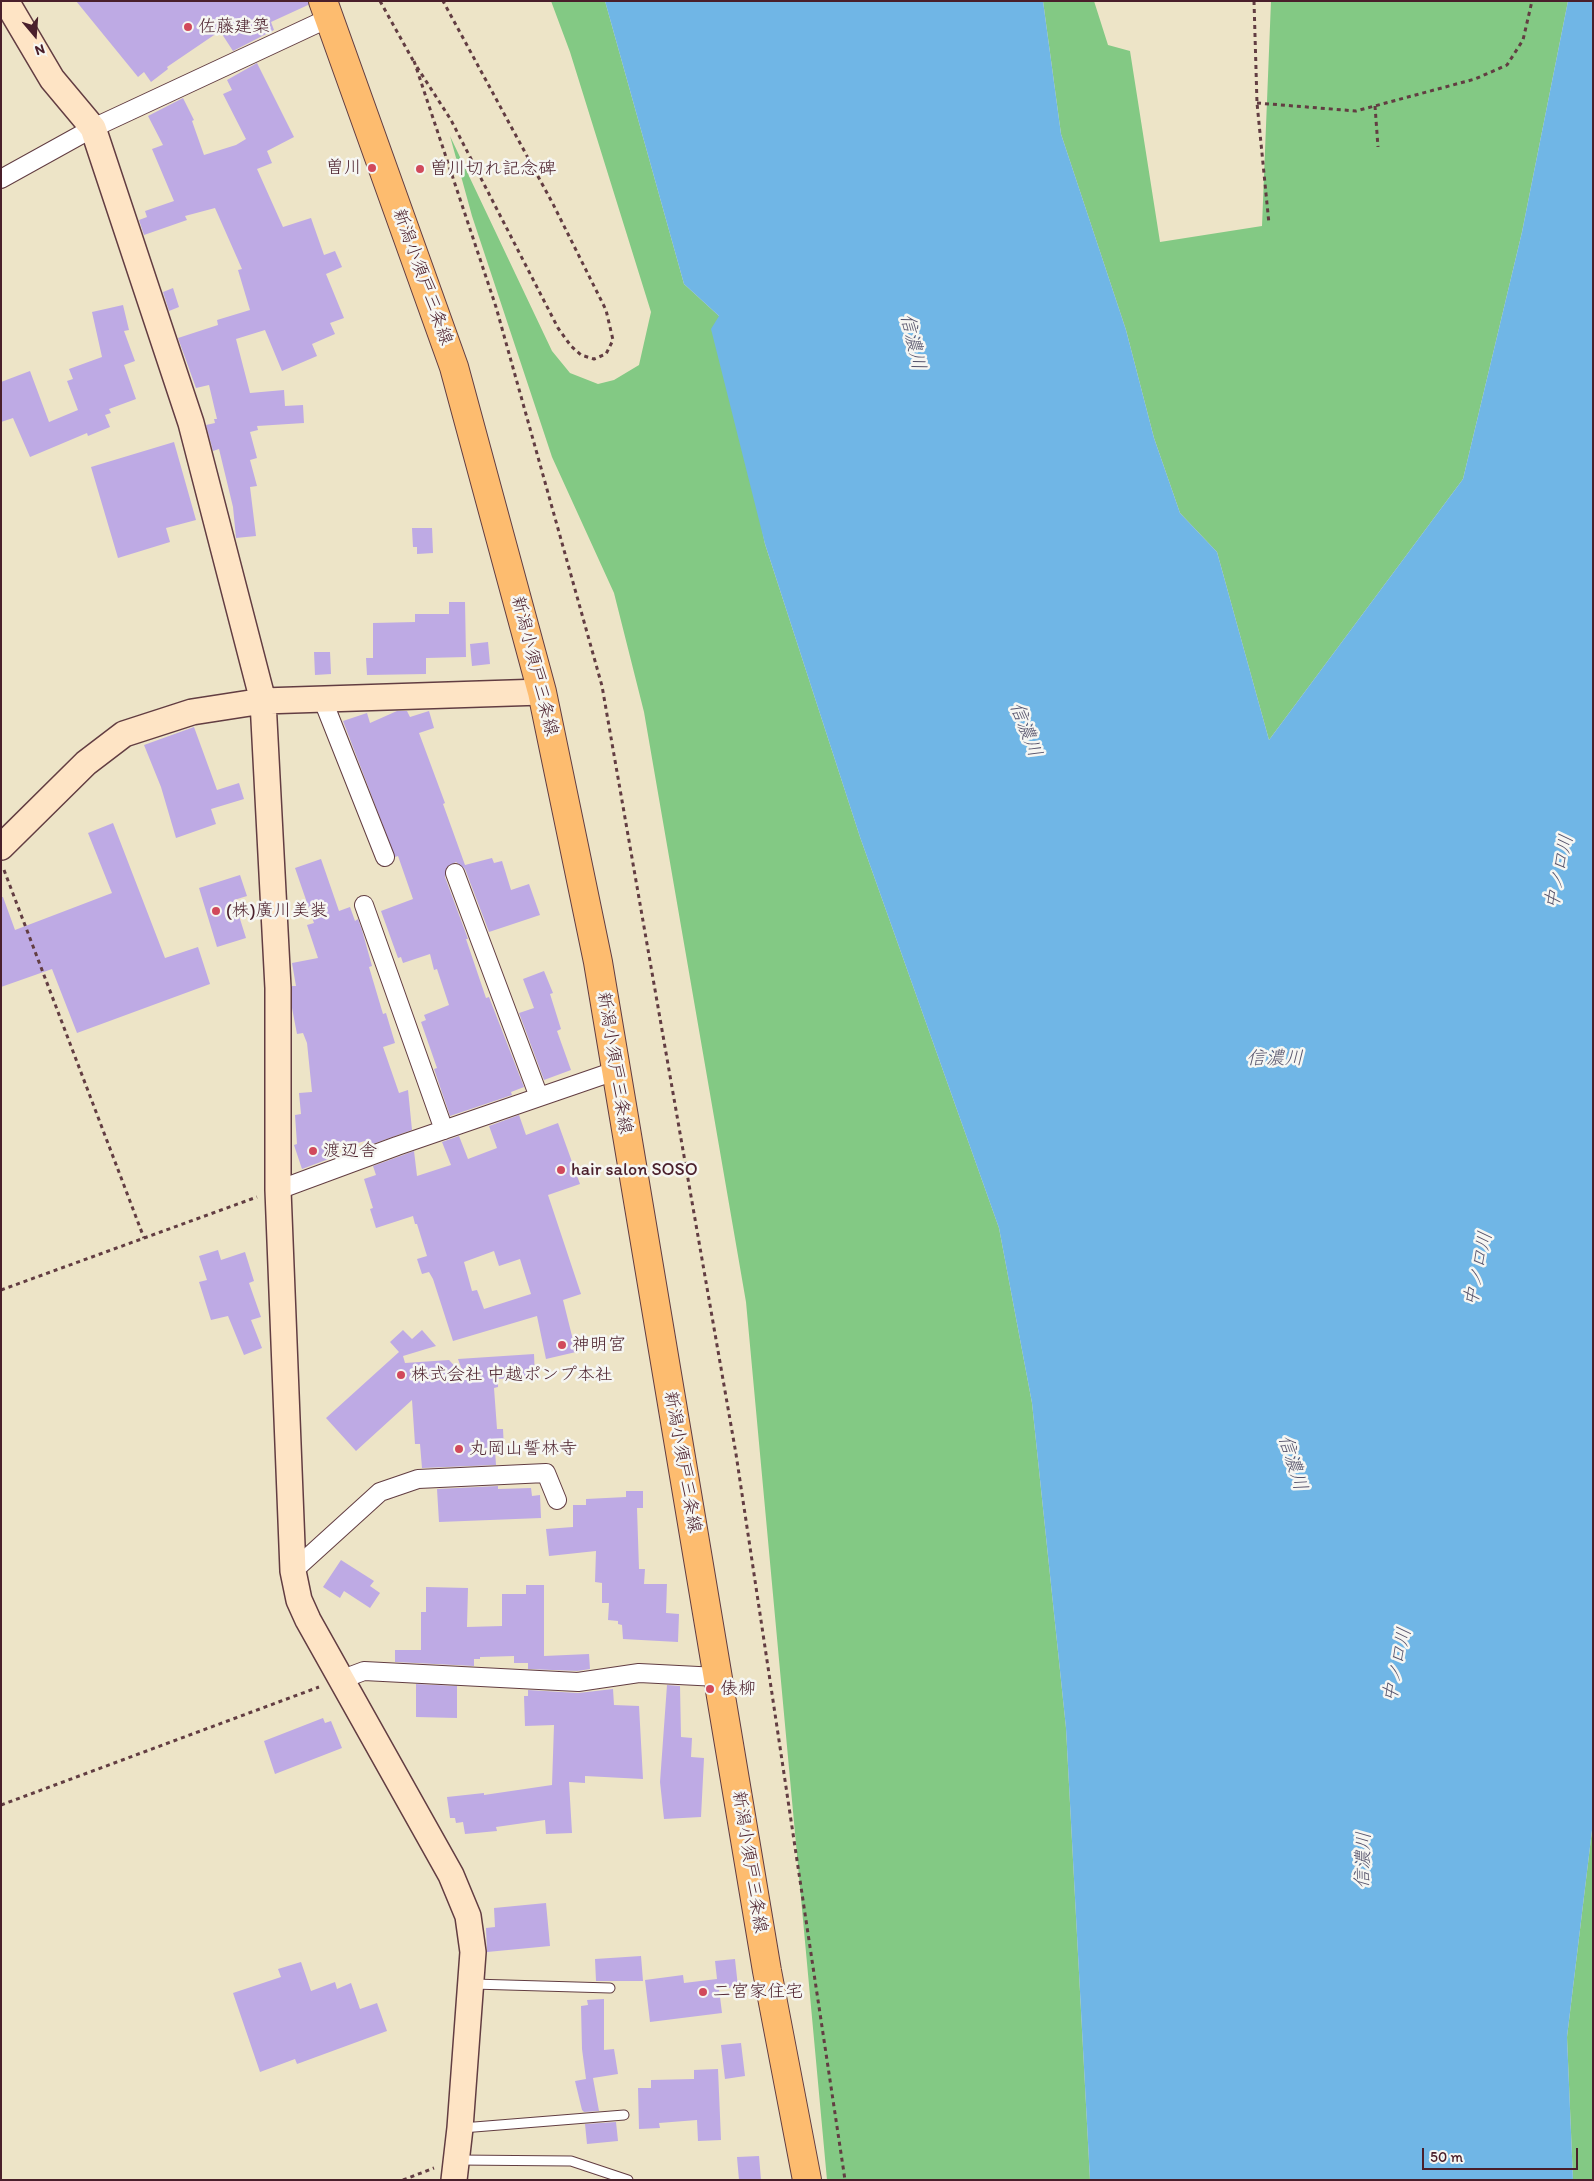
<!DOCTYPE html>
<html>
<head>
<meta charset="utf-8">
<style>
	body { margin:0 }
	#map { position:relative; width:1594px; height:2181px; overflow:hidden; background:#ede4c7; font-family:Itim,sans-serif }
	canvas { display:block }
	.frame { position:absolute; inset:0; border:2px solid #4a1f2b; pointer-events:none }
	.north { position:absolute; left:10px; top:10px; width:50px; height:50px; -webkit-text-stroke:4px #f6f6f2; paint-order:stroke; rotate:162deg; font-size:14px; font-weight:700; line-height:20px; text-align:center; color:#4a1f2b }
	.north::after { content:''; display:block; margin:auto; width:18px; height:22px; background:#4a1f2b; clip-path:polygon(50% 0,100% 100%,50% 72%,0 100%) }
	.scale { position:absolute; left:1422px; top:2148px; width:156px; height:22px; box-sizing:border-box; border:2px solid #4a1f2b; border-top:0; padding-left:6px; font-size:15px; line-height:18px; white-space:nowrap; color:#4a1f2b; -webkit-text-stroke:4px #f6f6f2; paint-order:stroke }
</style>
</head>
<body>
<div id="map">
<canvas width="1594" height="2181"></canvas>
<div class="frame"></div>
<div class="north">N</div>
<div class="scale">50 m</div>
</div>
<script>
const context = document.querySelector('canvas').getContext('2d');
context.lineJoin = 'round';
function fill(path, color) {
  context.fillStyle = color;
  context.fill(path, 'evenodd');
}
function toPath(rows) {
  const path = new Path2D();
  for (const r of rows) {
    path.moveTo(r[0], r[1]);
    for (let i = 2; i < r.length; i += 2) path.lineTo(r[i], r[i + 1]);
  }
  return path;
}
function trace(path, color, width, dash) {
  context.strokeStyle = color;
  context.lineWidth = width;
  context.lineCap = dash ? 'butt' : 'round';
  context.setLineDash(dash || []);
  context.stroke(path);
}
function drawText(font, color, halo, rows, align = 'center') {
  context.font = font + ' Itim,"Klee One",sans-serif';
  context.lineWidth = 5;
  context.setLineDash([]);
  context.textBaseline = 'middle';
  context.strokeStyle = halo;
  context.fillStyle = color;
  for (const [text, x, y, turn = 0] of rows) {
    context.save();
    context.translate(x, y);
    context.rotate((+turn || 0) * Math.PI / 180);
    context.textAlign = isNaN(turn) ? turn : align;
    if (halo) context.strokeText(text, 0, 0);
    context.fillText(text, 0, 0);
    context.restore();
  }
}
fill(toPath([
	[551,1,605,1,684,284,719,316,765,544,860,837,999,1228,1032,1403,1066,1728,1090,2180,827,2180,746,1302,644,712,614,593,552,457,472,216,450,136,552,351,570,373,598,384,614,380,639,365,651,312,570,52],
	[1043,1,1094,1,1108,45,1130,51,1160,242,1262,226,1271,1,1568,1,1522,232,1463,479,1269,740,1217,552,1180,513,1154,438,1126,330,1061,134],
	[1593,1822,1593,2180,1573,2180,1567,2037]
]), '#83c984');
fill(toPath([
	[605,1,1043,1,1061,134,1126,330,1154,438,1180,513,1217,552,1269,740,1463,479,1522,232,1568,1,1593,1,1593,1822,1567,2037,1573,2180,1090,2180,1066,1728,1032,1403,999,1228,860,837,765,544,711,329,719,316,684,284]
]), '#70b6e6');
fill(toPath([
	[76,1,308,1,308,5,271,22,274,30,233,51,220,31,167,67,168,69,151,82,144,72,138,77],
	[257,63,294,137,267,151,272,163,257,169,283,227,311,218,324,255,335,251,342,267,326,274,344,318,330,323,335,334,312,344,317,356,282,371,265,330,236,339,250,393,284,390,285,406,303,405,304,423,257,426,258,430,250,432,257,458,250,460,257,486,250,487,256,536,236,538,233,507,219,449,213,451,206,425,215,423,214,419,217,419,209,385,196,388,178,338,218,325,217,320,250,310,238,270,242,269,215,208,185,216,187,220,144,235,139,220,147,217,145,211,174,201,152,149,163,145,148,116,183,98,194,120,192,121,204,155,236,145,246,139,223,94,232,90,227,80],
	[173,288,179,307,169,311,163,292],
	[123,305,129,330,124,331,135,361,124,365,136,399,109,409,111,413,105,415,110,427,88,436,87,433,30,457,13,418,1,422,1,382,30,371,49,422,78,410,67,381,73,379,69,369,102,357,92,312],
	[174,442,196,520,166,528,170,542,118,558,91,467],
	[412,528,432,528,433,553,417,554,417,547,413,547],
	[449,602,465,602,466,657,426,658,426,674,367,675,366,658,373,658,373,623,415,622,415,614,449,614],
	[488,642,490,664,472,666,470,644],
	[314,652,330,652,331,674,315,675],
	[397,711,407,711,410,717,429,711,434,728,419,733,445,803,443,804,465,865,492,858,494,863,502,861,511,890,529,884,540,915,489,932,465,869,456,862,447,867,445,877,468,939,466,939,486,998,489,997,524,1087,511,1092,512,1095,450,1116,434,1069,437,1068,421,1022,426,1020,424,1015,449,1005,437,969,434,970,430,954,403,963,401,957,398,958,381,911,413,899,398,856,395,857,343,721,367,713,370,723],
	[194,727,217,790,239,783,244,799,211,809,216,824,176,838,161,787,144,745],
	[113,823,165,958,198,947,210,984,77,1033,52,969,1,987,1,897,3,897,15,930,112,893,88,833],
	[321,859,339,911,350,907,355,921,358,919,362,930,372,966,369,967,383,1014,386,1013,395,1043,383,1047,399,1093,408,1090,412,1130,367,1146,365,1141,331,1150,334,1157,302,1169,294,1145,297,1144,295,1115,301,1114,299,1093,312,1092,307,1043,303,1033,297,1034,292,1008,292,986,296,986,292,963,318,958,307,925,314,923,295,868],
	[240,875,247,896,234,900,246,938,217,947,199,888],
	[544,971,553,993,550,994,561,1029,557,1031,571,1070,544,1080,519,1013,534,1008,523,979],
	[519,1115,526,1135,558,1123,580,1184,548,1195,581,1294,563,1300,576,1352,546,1359,537,1316,453,1341,433,1279,429,1272,422,1274,417,1259,427,1256,417,1224,415,1224,413,1216,376,1228,370,1209,373,1208,364,1179,376,1175,373,1166,414,1151,417,1176,451,1165,442,1142,459,1136,468,1159,497,1148,489,1126],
	[494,1251,499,1266,520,1259,531,1294,484,1309,477,1290,472,1291,464,1262],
	[218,1250,221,1260,245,1252,254,1281,249,1283,261,1317,251,1320,262,1348,244,1355,228,1316,211,1320,199,1282,207,1280,199,1256],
	[403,1330,412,1339,422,1330,436,1346,403,1356,405,1363,449,1360,464,1376,458,1359,534,1354,535,1377,498,1379,498,1387,494,1388,497,1429,503,1429,504,1449,495,1450,496,1465,422,1468,420,1444,415,1444,412,1400,356,1451,326,1418,399,1352,390,1342],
	[498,1486,498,1489,531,1488,532,1496,540,1495,541,1518,439,1522,437,1489],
	[626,1491,643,1491,643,1508,637,1508,639,1569,645,1569,644,1584,667,1584,666,1613,679,1614,678,1642,623,1639,622,1625,618,1624,618,1621,608,1620,609,1603,602,1603,602,1583,595,1582,596,1551,549,1556,546,1529,573,1527,573,1505,586,1505,586,1499,626,1497],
	[341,1560,374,1581,370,1586,380,1593,370,1608,344,1591,340,1598,323,1587],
	[526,1585,544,1585,544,1656,589,1654,590,1669,577,1671,528,1669,528,1663,514,1663,514,1656,480,1657,480,1659,474,1659,474,1666,395,1662,395,1650,421,1650,421,1612,426,1612,426,1587,468,1588,467,1627,502,1626,502,1594,526,1594],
	[416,1684,457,1686,457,1718,416,1717],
	[667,1685,680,1686,681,1737,692,1738,691,1757,704,1758,701,1817,664,1819,660,1782],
	[613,1689,614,1705,639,1706,643,1779,585,1776,585,1783,569,1782,572,1833,546,1834,545,1820,496,1827,497,1831,465,1834,463,1822,456,1823,455,1818,450,1818,447,1797,484,1793,484,1795,552,1785,554,1725,525,1726,524,1696,528,1696,528,1690,578,1693],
	[323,1718,325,1723,331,1721,342,1748,275,1774,264,1741],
	[546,1903,550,1946,487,1952,486,1928,495,1927,494,1908],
	[641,1956,643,1981,596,1981,595,1959],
	[735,1959,738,1987,719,1989,722,2013,650,2022,645,1980,683,1975,684,1983,717,1979,715,1961],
	[301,1962,311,1991,335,1982,337,1989,351,1983,360,2009,377,2003,387,2031,297,2064,295,2059,260,2072,233,1993,281,1977,278,1969],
	[604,1999,604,2050,614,2049,618,2074,593,2078,599,2111,584,2112,582,2110,575,2081,586,2079,582,2049,581,2006,588,2005,587,2000],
	[741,2043,745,2076,725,2079,721,2045],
	[718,2069,721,2140,698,2141,697,2120,659,2123,660,2128,639,2129,638,2088,651,2088,651,2080,694,2079,694,2070],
	[616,2122,618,2141,587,2144,585,2124],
	[759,2156,761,2180,739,2180,737,2157]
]), '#beaae4');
const lane = toPath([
	[473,1984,610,1988],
	[462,2128,624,2115],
	[458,2160,571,2161,628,2180]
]);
const street = toPath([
	[1,179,93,128,331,17],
	[322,698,385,857],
	[455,873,539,1097],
	[364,905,444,1130],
	[278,1190,397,1146,615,1071],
	[293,1571,380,1492,418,1479,546,1473,557,1500],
	[340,1680,364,1671,578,1682,639,1673,718,1677]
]);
const secondary = toPath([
	[6,1,52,79,93,128,191,423,263,701,278,988,278,1190,293,1571,299,1600,308,1620,451,1875,468,1916,473,1952,460,2128,454,2180],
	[1,847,86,763,124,734,192,712,263,701,542,692]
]);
const primary = toPath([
	[323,1,454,367,542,692,598,962,767,1971,807,2180]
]);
trace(lane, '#623d42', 11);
trace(street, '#623d42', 20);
trace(secondary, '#623d42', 28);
trace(primary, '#623d42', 30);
trace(toPath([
	[380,1,414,62],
	[1254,1,1257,103,1269,224],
	[414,61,496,307,602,686,736,1454,845,2180],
	[417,67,451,120,558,328,571,346,581,355,594,359,606,354,613,340,606,310,553,204,443,1],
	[1257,103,1356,111,1475,79,1507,65,1523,40,1532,1],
	[1375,106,1378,147],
	[4,870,144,1238],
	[1,1290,257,1197],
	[1,1805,319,1687],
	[403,2180,434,2168]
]), '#623d42', 3, [4, 4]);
trace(lane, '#fff', 9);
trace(street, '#fff', 18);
trace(secondary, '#fee4c5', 25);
trace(primary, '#fdbc6f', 28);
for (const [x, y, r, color] of [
	[188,27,5,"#d1495b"],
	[372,168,5,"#d1495b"],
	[420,169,5,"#d1495b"],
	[216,911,5,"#d1495b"],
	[313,1151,5,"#d1495b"],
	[561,1170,5,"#d1495b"],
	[562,1345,5,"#d1495b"],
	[401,1375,5,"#d1495b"],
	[459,1449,5,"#d1495b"],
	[710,1689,5,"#d1495b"],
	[703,1992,5,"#d1495b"]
]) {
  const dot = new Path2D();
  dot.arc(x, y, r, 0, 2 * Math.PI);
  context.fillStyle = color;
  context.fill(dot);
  trace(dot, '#f6f6f2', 2);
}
drawText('18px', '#4a1f2b', '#f6f6f2', [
	["佐藤建築",198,27],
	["曽川",362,168,"right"],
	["曽川切れ記念碑",430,169],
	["(株)廣川美装",226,911],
	["渡辺舎",323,1151],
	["hair salon SOSO",571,1170],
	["神明宮",572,1345],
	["株式会社 中越ポンプ本社",411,1375],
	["丸岡山誓林寺",469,1449],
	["俵柳",720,1689],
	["二宮家住宅",713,1992]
], 'left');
drawText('18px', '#4a1f2b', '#f6f6f2', [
	["新潟小須戸三条線",422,277,70],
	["新潟小須戸三条線",534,666,76],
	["新潟小須戸三条線",614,1063,81],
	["新潟小須戸三条線",682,1462,80],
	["新潟小須戸三条線",749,1862,81]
]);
drawText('italic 19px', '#57546c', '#f6f6f2', [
	["信濃川",912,342,77],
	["信濃川",1025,730,69],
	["中ノ口川",1560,872,-78],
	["信濃川",1275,1059],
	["中ノ口川",1479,1269,-78],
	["信濃川",1292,1463,73],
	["中ノ口川",1398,1665,-78],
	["信濃川",1364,1860,-88]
]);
</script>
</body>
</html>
